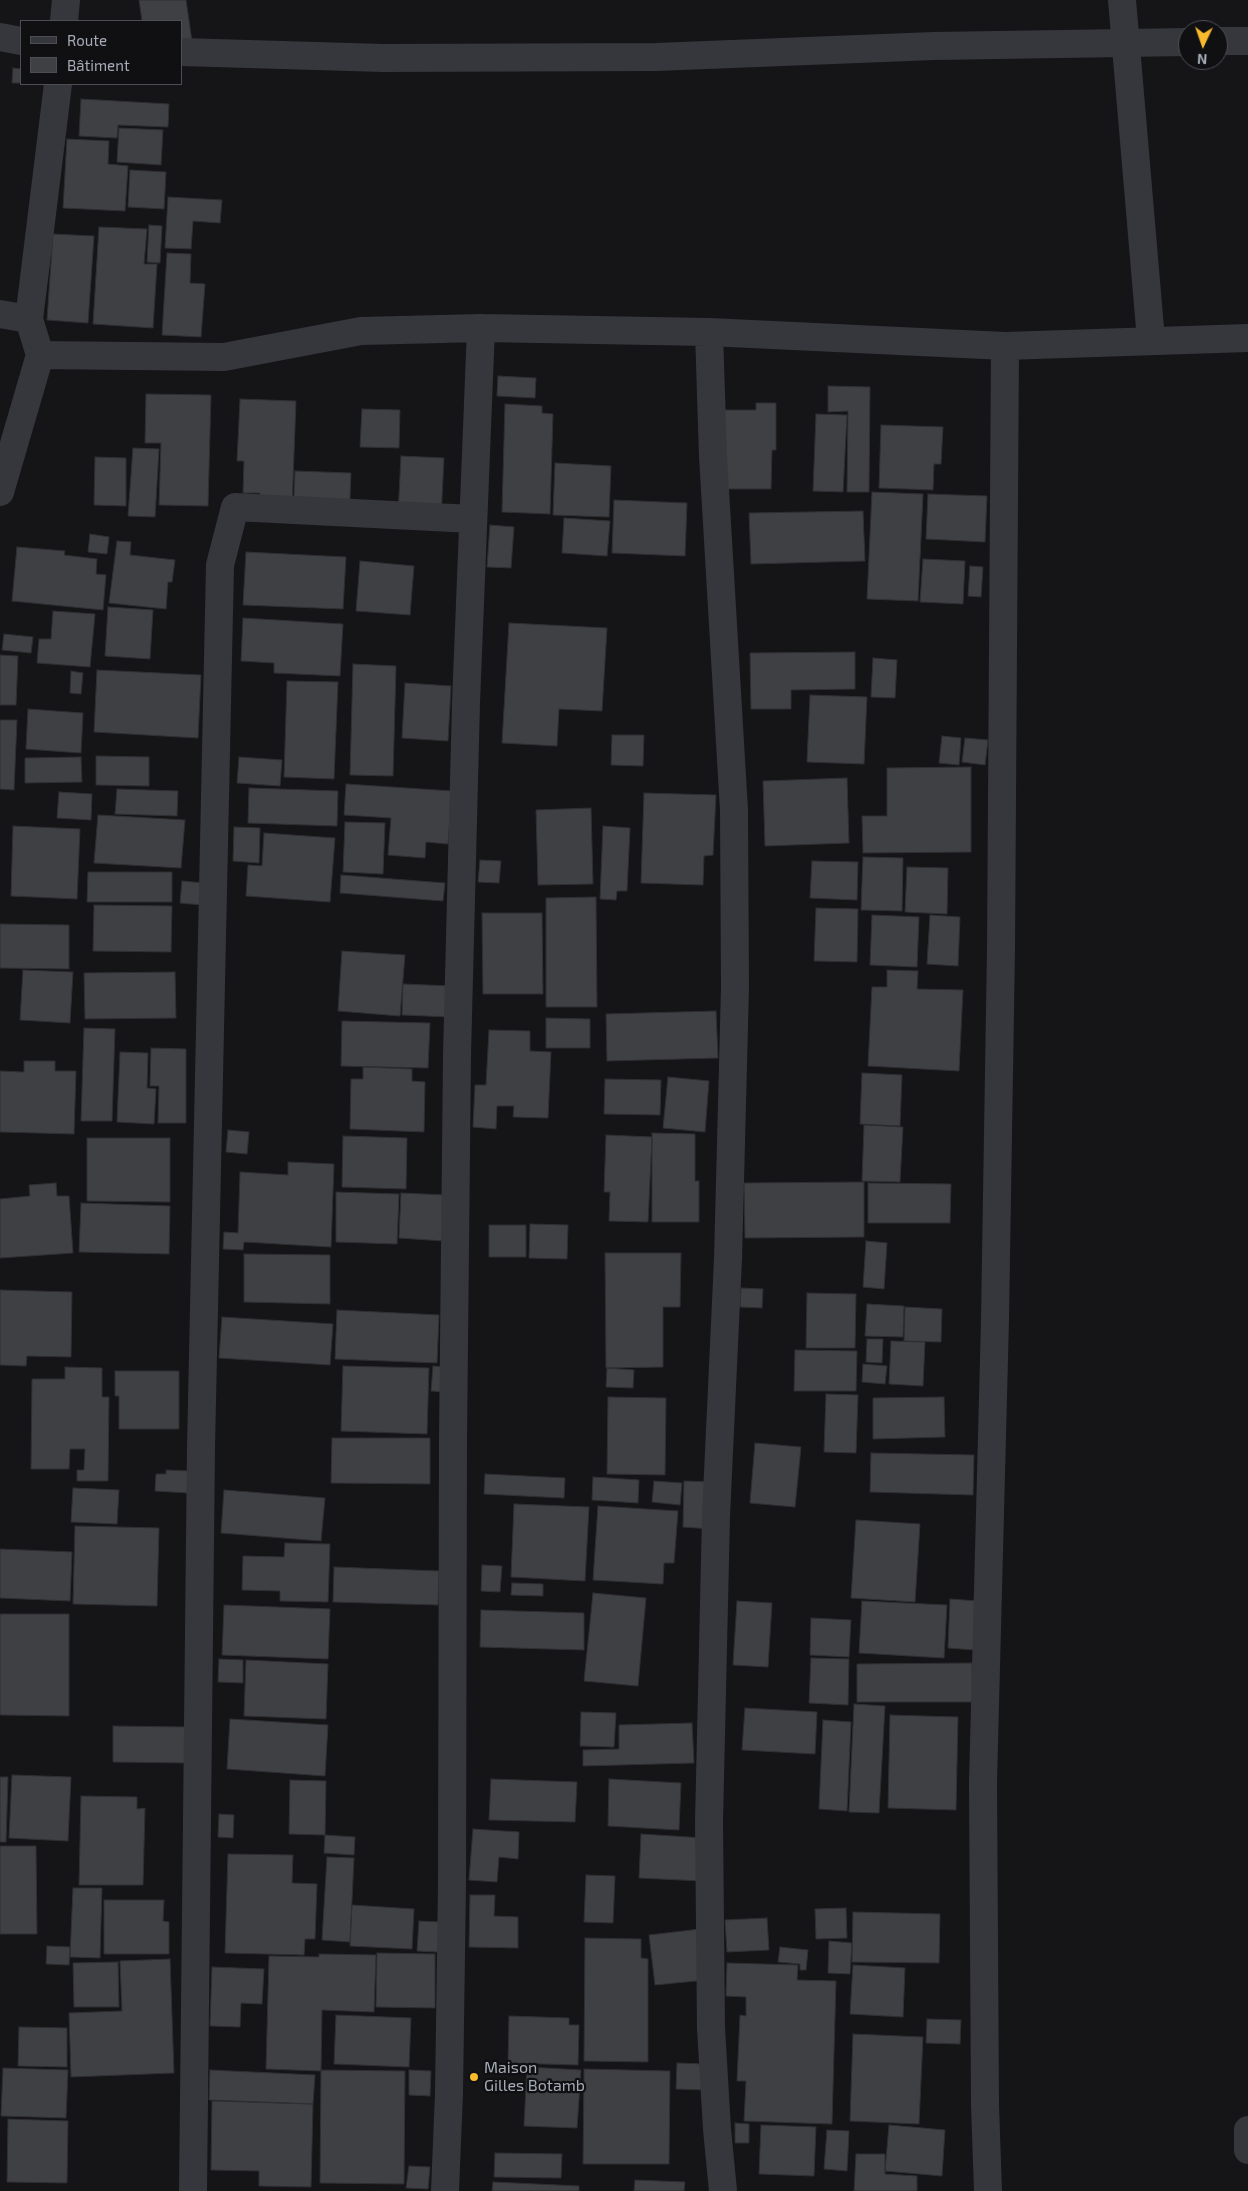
<!DOCTYPE html>
<html>
<head>
<meta charset="utf-8">
<style>
	body { margin:0 }
	#map { position:relative; width:1248px; height:2191px; overflow:hidden; background:#151517; font-family:"Exo 2",sans-serif }
	canvas { display:block }
	.legend { position:absolute; left:20px; top:20px; width:162px; height:65px; box-sizing:border-box; background:#101012; border:1px solid #4c4e54; margin:0; padding:6px 9px; list-style:none; font-size:15px; color:#a6abb8 }
	.legend li { display:flex; align-items:center; gap:10px; height:25px }
	.legend b { width:25px; border:1px solid #4c4e54 }
	.north { position:absolute; left:1178px; top:20px; width:50px; height:50px; box-sizing:border-box; background:#101012; border:1px solid #4c4e54; border-radius:50%; rotate:183deg; font-size:14px; font-weight:700; line-height:20px; text-align:center; color:#a6abb8 }
	.north::after { content:''; display:block; margin:auto; width:18px; height:22px; background:#f9bb2b; clip-path:polygon(50% 0,100% 100%,50% 72%,0 100%) }
</style>
</head>
<body>
<div id="map">
<canvas width="1248" height="2191"></canvas>
<ul class="legend">
<li><b style="height:6px;background:#36373c"></b>Route</li>
<li><b style="height:14px;background:#3f4044"></b>Bâtiment</li>
</ul>
<div class="north">N</div>
</div>
<script>
const context = document.querySelector('canvas').getContext('2d');
context.lineJoin = 'round';
function fill(path, color) {
  context.fillStyle = color;
  context.fill(path, 'evenodd');
}
function toPath(rows) {
  const path = new Path2D();
  for (const r of rows) {
    path.moveTo(r[0], r[1]);
    for (let i = 2; i < r.length; i += 2) path.lineTo(r[i], r[i + 1]);
  }
  return path;
}
function trace(path, color, width, dash) {
  context.strokeStyle = color;
  context.lineWidth = width;
  context.lineCap = dash ? 'butt' : 'round';
  context.setLineDash(dash || []);
  context.stroke(path);
}
function drawText(font, color, halo, rows, align = 'center') {
  context.font = font + ' "Exo 2",sans-serif';
  context.lineWidth = 4.5;
  context.setLineDash([]);
  context.textBaseline = 'middle';
  context.strokeStyle = halo;
  context.fillStyle = color;
  for (const [text, x, y, turn = 0] of rows) {
    context.save();
    context.translate(x, y);
    context.rotate((+turn || 0) * Math.PI / 180);
    context.textAlign = isNaN(turn) ? turn : align;
    if (halo) context.strokeText(text, 0, 0);
    context.fillText(text, 0, 0);
    context.restore();
  }
}
const building = toPath([
	[139,0,186,0,192,41,181,42,181,21,142,21,139,0],
	[13,68,21,69,21,83,12,83,13,68],
	[81,99,169,104,168,127,118,125,117,138,79,136,81,99],
	[119,128,163,130,161,165,117,162,119,128],
	[67,139,109,141,108,164,128,166,125,211,63,208,67,139],
	[130,170,166,172,164,209,128,207,130,170],
	[168,197,222,200,220,223,193,221,191,249,165,248,168,197],
	[149,225,162,226,160,263,147,262,149,225],
	[99,227,147,229,144,264,157,264,153,328,93,324,99,227],
	[53,234,94,236,88,323,47,320,53,234],
	[167,253,191,254,190,283,205,284,201,337,162,335,167,253],
	[498,376,536,378,535,398,497,396,498,376],
	[828,386,870,387,869,492,847,492,848,411,828,412,828,386],
	[146,394,211,395,208,506,159,505,161,443,145,443,146,394],
	[240,399,296,401,292,507,259,506,260,493,243,493,244,461,237,461,240,399],
	[756,403,776,403,776,450,772,450,771,489,722,489,722,410,756,410,756,403],
	[505,404,542,406,542,413,553,414,550,514,502,512,505,404],
	[362,409,400,410,399,448,360,447,362,409],
	[816,414,847,415,843,492,813,491,816,414],
	[881,425,943,427,941,464,934,464,933,490,879,488,881,425],
	[133,448,159,449,155,517,128,516,133,448],
	[401,456,444,458,441,518,398,515,401,456],
	[95,457,126,458,126,506,94,505,95,457],
	[555,463,611,466,609,517,553,515,555,463],
	[295,471,351,473,349,522,293,520,295,471],
	[872,492,923,494,918,601,867,599,872,492],
	[928,494,987,496,985,542,926,539,928,494],
	[614,500,687,503,685,556,612,553,614,500],
	[863,511,865,561,751,564,749,513,863,511],
	[564,518,610,521,607,556,562,553,564,518],
	[490,525,514,527,511,568,487,567,490,525],
	[90,534,109,537,107,554,88,552,90,534],
	[117,541,131,542,130,555,175,560,172,582,168,582,166,609,109,603,117,541],
	[17,547,65,551,64,555,97,559,96,574,106,575,103,610,12,601,17,547],
	[246,552,346,557,343,609,243,605,246,552],
	[923,559,965,561,963,604,920,602,923,559],
	[360,561,414,566,410,615,356,611,360,561],
	[970,566,983,567,981,597,968,596,970,566],
	[108,607,153,610,150,659,105,656,108,607],
	[53,611,95,614,90,667,37,663,39,639,51,639,53,611],
	[243,618,343,624,340,676,274,673,274,663,241,661,243,618],
	[509,623,607,628,602,711,559,709,557,746,502,743,509,623],
	[4,634,33,637,31,653,2,650,4,634],
	[855,652,855,689,791,690,791,709,751,709,750,653,855,652],
	[0,655,18,656,16,705,0,705,0,655],
	[873,658,897,660,895,698,871,697,873,658],
	[353,664,396,666,393,776,350,775,353,664],
	[97,670,201,675,198,738,94,732,97,670],
	[71,671,83,673,81,694,70,693,71,671],
	[287,681,338,682,334,779,284,777,287,681],
	[405,683,451,686,448,741,402,738,405,683],
	[810,695,867,697,864,764,807,762,810,695],
	[28,709,83,713,81,753,26,749,28,709],
	[0,720,17,720,14,790,0,789,0,720],
	[612,735,644,735,643,766,611,765,612,735],
	[942,736,961,738,959,765,939,763,942,736],
	[965,738,988,740,985,765,962,762,965,738],
	[96,756,149,757,149,786,96,785,96,756],
	[81,757,82,782,25,783,25,758,81,757],
	[239,757,282,760,280,786,237,783,239,757],
	[971,767,971,852,863,853,862,816,887,816,887,768,971,767],
	[847,778,849,843,765,846,763,781,847,778],
	[346,784,452,791,448,844,426,842,425,858,388,855,391,818,344,815,346,784],
	[249,788,338,791,337,826,248,823,249,788],
	[117,789,178,791,177,816,115,814,117,789],
	[59,792,92,794,91,820,57,818,59,792],
	[644,793,716,795,713,855,704,856,703,885,641,883,644,793],
	[591,808,593,884,538,885,536,810,591,808],
	[98,815,185,820,181,868,94,863,98,815],
	[345,822,385,823,383,874,343,872,345,822],
	[13,826,80,829,77,899,11,896,13,826],
	[603,826,630,828,627,891,617,891,616,900,600,899,603,826],
	[234,827,260,828,259,863,233,861,234,827],
	[264,833,335,838,330,902,246,896,248,865,262,866,264,833],
	[863,857,903,858,902,911,861,910,863,857],
	[480,860,501,861,499,883,478,882,480,860],
	[812,861,858,862,857,900,810,898,812,861],
	[907,867,948,868,947,914,905,912,907,867],
	[88,872,172,872,172,902,87,902,88,872],
	[341,875,445,883,443,901,340,893,341,875],
	[182,881,204,883,202,905,180,903,182,881],
	[596,897,597,1007,546,1007,546,898,596,897],
	[94,905,172,906,171,952,93,951,94,905],
	[816,908,858,909,857,962,814,961,816,908],
	[482,913,542,913,543,994,483,994,482,913],
	[872,915,919,917,917,967,870,965,872,915],
	[930,915,960,917,958,966,927,964,930,915],
	[0,924,69,925,69,969,0,968,0,924],
	[342,951,405,955,400,1016,338,1011,342,951],
	[23,970,73,972,70,1023,20,1020,23,970],
	[887,970,918,971,917,989,963,990,959,1071,868,1066,872,987,887,987,887,970],
	[175,972,176,1018,85,1019,84,973,175,972],
	[403,984,451,986,450,1017,402,1015,403,984],
	[716,1011,718,1058,607,1061,606,1014,716,1011],
	[546,1018,590,1019,590,1048,546,1048,546,1018],
	[342,1021,430,1023,428,1068,341,1066,342,1021],
	[84,1028,115,1029,112,1121,81,1121,84,1028],
	[489,1030,530,1031,530,1051,551,1052,548,1118,513,1117,514,1106,497,1106,496,1129,473,1127,475,1085,486,1085,489,1030],
	[151,1048,186,1049,186,1123,158,1123,159,1086,150,1086,151,1048],
	[120,1052,148,1053,147,1088,156,1089,154,1124,117,1122,120,1052],
	[24,1061,55,1061,55,1071,76,1071,74,1134,0,1132,0,1071,24,1072,24,1061],
	[363,1067,412,1069,412,1081,425,1082,424,1132,350,1129,351,1079,363,1079,363,1067],
	[862,1073,902,1075,900,1126,860,1124,862,1073],
	[668,1077,709,1081,705,1132,663,1128,668,1077],
	[605,1079,661,1080,660,1115,604,1114,605,1079],
	[864,1125,903,1127,900,1182,862,1181,864,1125],
	[228,1130,249,1132,247,1154,226,1152,228,1130],
	[652,1133,695,1134,695,1181,699,1181,699,1222,652,1222,652,1133],
	[606,1135,652,1137,648,1222,609,1221,610,1192,604,1192,606,1135],
	[343,1136,407,1138,406,1189,342,1187,343,1136],
	[87,1138,170,1138,170,1202,87,1201,87,1138],
	[288,1162,334,1164,331,1247,244,1242,243,1250,223,1249,224,1232,238,1233,240,1172,288,1175,288,1162],
	[864,1182,864,1237,745,1238,744,1183,864,1182],
	[56,1183,57,1196,69,1196,73,1253,0,1258,0,1199,30,1196,29,1185,56,1183],
	[868,1183,951,1184,950,1223,868,1223,868,1183],
	[336,1192,399,1194,397,1244,336,1242,336,1192],
	[401,1193,446,1195,444,1241,399,1238,401,1193],
	[81,1203,170,1206,169,1254,79,1252,81,1203],
	[530,1224,568,1225,567,1259,529,1258,530,1224],
	[489,1225,526,1225,526,1257,489,1257,489,1225],
	[866,1241,887,1243,884,1289,863,1287,866,1241],
	[605,1253,681,1253,680,1307,663,1307,663,1367,606,1368,605,1253],
	[244,1254,330,1255,330,1304,244,1302,244,1254],
	[741,1288,763,1289,762,1308,740,1307,741,1288],
	[0,1290,72,1292,71,1357,27,1356,26,1366,0,1365,0,1290],
	[807,1293,856,1294,855,1348,806,1348,807,1293],
	[867,1304,904,1306,903,1337,865,1336,867,1304],
	[905,1307,942,1309,941,1342,904,1341,905,1307],
	[337,1310,439,1315,437,1363,335,1359,337,1310],
	[222,1317,333,1324,330,1365,219,1358,222,1317],
	[867,1339,883,1339,882,1363,866,1362,867,1339],
	[891,1341,925,1342,923,1386,889,1384,891,1341],
	[795,1350,857,1351,856,1391,794,1391,795,1350],
	[863,1364,887,1366,885,1384,862,1382,863,1364],
	[343,1366,429,1368,427,1434,341,1431,343,1366],
	[433,1366,447,1367,446,1392,431,1391,433,1366],
	[65,1367,102,1368,102,1397,109,1397,108,1481,77,1481,77,1470,84,1470,85,1449,70,1449,69,1469,31,1469,32,1379,65,1379,65,1367],
	[607,1368,634,1370,633,1388,606,1387,607,1368],
	[115,1371,179,1371,179,1429,119,1429,119,1396,115,1396,115,1371],
	[826,1394,858,1395,856,1453,824,1452,826,1394],
	[608,1397,666,1398,665,1475,607,1474,608,1397],
	[944,1397,945,1437,873,1439,873,1398,944,1397],
	[332,1438,430,1438,430,1484,331,1483,332,1438],
	[755,1443,801,1447,795,1507,750,1503,755,1443],
	[871,1453,974,1455,973,1495,870,1492,871,1453],
	[166,1470,190,1471,188,1493,155,1491,156,1474,166,1474,166,1470],
	[485,1474,565,1478,564,1498,484,1494,485,1474],
	[593,1477,639,1480,638,1503,592,1500,593,1477],
	[654,1481,682,1483,680,1505,652,1502,654,1481],
	[684,1481,713,1482,711,1529,683,1527,684,1481],
	[73,1488,119,1490,117,1524,71,1522,73,1488],
	[224,1490,325,1498,321,1541,221,1533,224,1490],
	[514,1504,589,1507,585,1581,511,1577,514,1504],
	[598,1506,678,1511,674,1563,664,1563,663,1584,593,1580,598,1506],
	[856,1520,920,1524,915,1602,851,1598,856,1520],
	[75,1526,159,1528,157,1606,73,1604,75,1526],
	[285,1543,330,1544,328,1602,280,1601,280,1591,242,1590,243,1556,284,1557,285,1543],
	[0,1549,72,1552,70,1601,0,1598,0,1549],
	[482,1565,502,1566,500,1592,481,1591,482,1565],
	[334,1567,439,1571,438,1605,333,1602,334,1567],
	[512,1583,543,1584,543,1596,511,1595,512,1583],
	[593,1593,646,1598,638,1686,584,1681,593,1593],
	[950,1599,978,1601,975,1650,948,1648,950,1599],
	[737,1601,772,1603,768,1667,733,1665,737,1601],
	[862,1601,947,1605,944,1658,859,1653,862,1601],
	[224,1605,330,1609,328,1659,222,1655,224,1605],
	[481,1610,584,1613,584,1650,480,1647,481,1610],
	[0,1614,69,1614,69,1716,0,1715,0,1614],
	[811,1618,851,1620,849,1657,810,1655,811,1618],
	[811,1658,849,1659,848,1705,809,1703,811,1658],
	[219,1659,243,1660,243,1683,218,1682,219,1659],
	[246,1660,328,1664,326,1719,244,1716,246,1660],
	[972,1663,973,1702,857,1702,857,1664,972,1663],
	[854,1704,885,1706,879,1813,849,1812,854,1704],
	[745,1708,817,1712,815,1754,742,1750,745,1708],
	[581,1712,616,1713,614,1747,580,1746,581,1712],
	[890,1715,958,1717,956,1810,888,1808,890,1715],
	[230,1719,328,1725,325,1776,227,1769,230,1719],
	[823,1720,851,1722,847,1811,819,1809,823,1720],
	[692,1723,694,1763,583,1766,583,1750,619,1749,619,1725,692,1723],
	[113,1726,187,1727,186,1763,113,1762,113,1726],
	[12,1775,71,1777,68,1841,9,1838,12,1775],
	[0,1777,8,1777,6,1842,0,1842,0,1777],
	[491,1779,577,1782,575,1822,489,1820,491,1779],
	[609,1779,681,1783,679,1830,608,1826,609,1779],
	[290,1780,326,1781,325,1835,289,1834,290,1780],
	[81,1796,137,1797,137,1809,145,1808,143,1885,79,1885,81,1796],
	[219,1814,234,1815,233,1838,218,1837,219,1814],
	[473,1829,519,1832,518,1859,499,1857,497,1882,469,1880,473,1829],
	[641,1834,704,1838,702,1881,639,1878,641,1834],
	[325,1835,355,1837,354,1855,324,1853,325,1835],
	[0,1846,36,1846,37,1934,0,1934,0,1846],
	[228,1854,293,1855,292,1883,317,1884,315,1939,305,1939,304,1955,225,1953,228,1854],
	[327,1857,354,1858,350,1942,322,1940,327,1857],
	[586,1875,615,1876,613,1923,584,1922,586,1875],
	[73,1888,102,1888,100,1958,70,1957,73,1888],
	[470,1895,495,1895,494,1916,518,1917,518,1948,469,1947,470,1895],
	[104,1900,164,1900,163,1921,169,1922,169,1954,104,1954,104,1900],
	[352,1905,414,1909,412,1949,350,1946,352,1905],
	[846,1908,847,1938,816,1939,815,1909,846,1908],
	[853,1912,940,1914,939,1963,852,1962,853,1912],
	[767,1918,769,1950,727,1952,725,1920,767,1918],
	[419,1921,440,1922,438,1952,417,1951,419,1921],
	[700,1929,706,1980,655,1985,649,1935,700,1929],
	[585,1938,641,1939,641,1958,648,1959,648,2062,584,2061,585,1938],
	[829,1941,852,1943,850,1974,828,1973,829,1941],
	[47,1946,70,1947,69,1965,46,1964,47,1946],
	[780,1947,808,1950,806,1970,800,1970,800,1964,778,1962,780,1947],
	[377,1953,435,1954,435,2008,376,2007,377,1953],
	[319,1954,376,1955,374,2012,322,2010,321,2071,266,2069,269,1956,319,1957,319,1954],
	[170,1959,174,2073,71,2077,69,2013,122,2011,120,1961,170,1959],
	[118,1962,119,2007,74,2007,73,1963,118,1962],
	[727,1963,798,1965,797,1980,836,1981,832,2124,744,2121,746,2081,737,2081,740,2015,746,2016,746,1997,726,1996,727,1963],
	[853,1965,905,1968,903,2017,850,2014,853,1965],
	[212,1967,264,1969,262,2004,241,2003,240,2027,210,2026,212,1967],
	[336,2015,411,2018,409,2067,334,2064,336,2015],
	[509,2016,569,2018,569,2025,579,2025,578,2065,508,2063,509,2016],
	[927,2019,961,2020,960,2044,926,2043,927,2019],
	[19,2027,67,2028,67,2067,18,2066,19,2027],
	[853,2034,923,2037,919,2124,850,2121,853,2034],
	[677,2063,704,2064,704,2090,676,2089,677,2063],
	[527,2067,581,2070,577,2128,524,2126,527,2067],
	[3,2068,68,2070,66,2118,1,2116,3,2068],
	[584,2069,670,2071,669,2164,583,2164,584,2069],
	[210,2070,315,2075,313,2104,209,2100,210,2070],
	[321,2070,405,2071,404,2184,320,2183,321,2070],
	[409,2070,431,2071,430,2096,409,2095,409,2070],
	[212,2101,313,2104,311,2187,259,2186,259,2171,211,2170,212,2101],
	[8,2119,68,2121,67,2183,7,2182,8,2119],
	[735,2123,749,2124,749,2143,735,2143,735,2123],
	[761,2125,816,2127,814,2176,759,2174,761,2125],
	[889,2125,945,2130,942,2176,885,2171,889,2125],
	[827,2130,849,2131,847,2171,824,2169,827,2130],
	[495,2153,562,2154,561,2178,494,2177,495,2153],
	[856,2154,885,2154,885,2174,917,2176,917,2191,854,2191,856,2154],
	[409,2166,430,2167,428,2189,406,2188,409,2166],
	[635,2180,685,2182,684,2191,634,2191,635,2180],
	[493,2182,579,2186,579,2191,492,2191,493,2182]
]);
fill(building, '#3f4044');
trace(building, '#2f2f33', 1);
trace(toPath([
	[1122,0,1151,340],
	[64,21,66,0],
	[0,37,21,41],
	[1218,41,1248,41],
	[181,52,383,58,656,57,934,46,1188,42],
	[0,314,29,319],
	[709,332,713,456,734,810,735,987,728,1259,716,1516,709,1822,711,2028,717,2129,723,2191],
	[40,355,224,357,361,331,481,328,709,332,1005,346,1248,338],
	[0,492,40,355,29,319,58,84],
	[1248,2130,1248,2150],
	[193,2191,201,1447,220,565,235,507,472,519],
	[445,2191,449,2093,452,1885,453,1439,457,1055,466,703,481,328],
	[988,2191,985,2105,983,1782,995,1320,1001,948,1005,346]
]), '#36373c', 28);
for (const [x, y, r, color] of [
	[474,2077,5,"#f9bb2b"]
]) {
  const dot = new Path2D();
  dot.arc(x, y, r, 0, 2 * Math.PI);
  context.fillStyle = color;
  context.fill(dot);
  trace(dot, '#101012', 2);
}
drawText('16px', '#a6abb8', '#101012', [
	["Maison",484,2068],
	["Gilles Botamb",484,2086]
], 'left');
</script>
</body>
</html>
